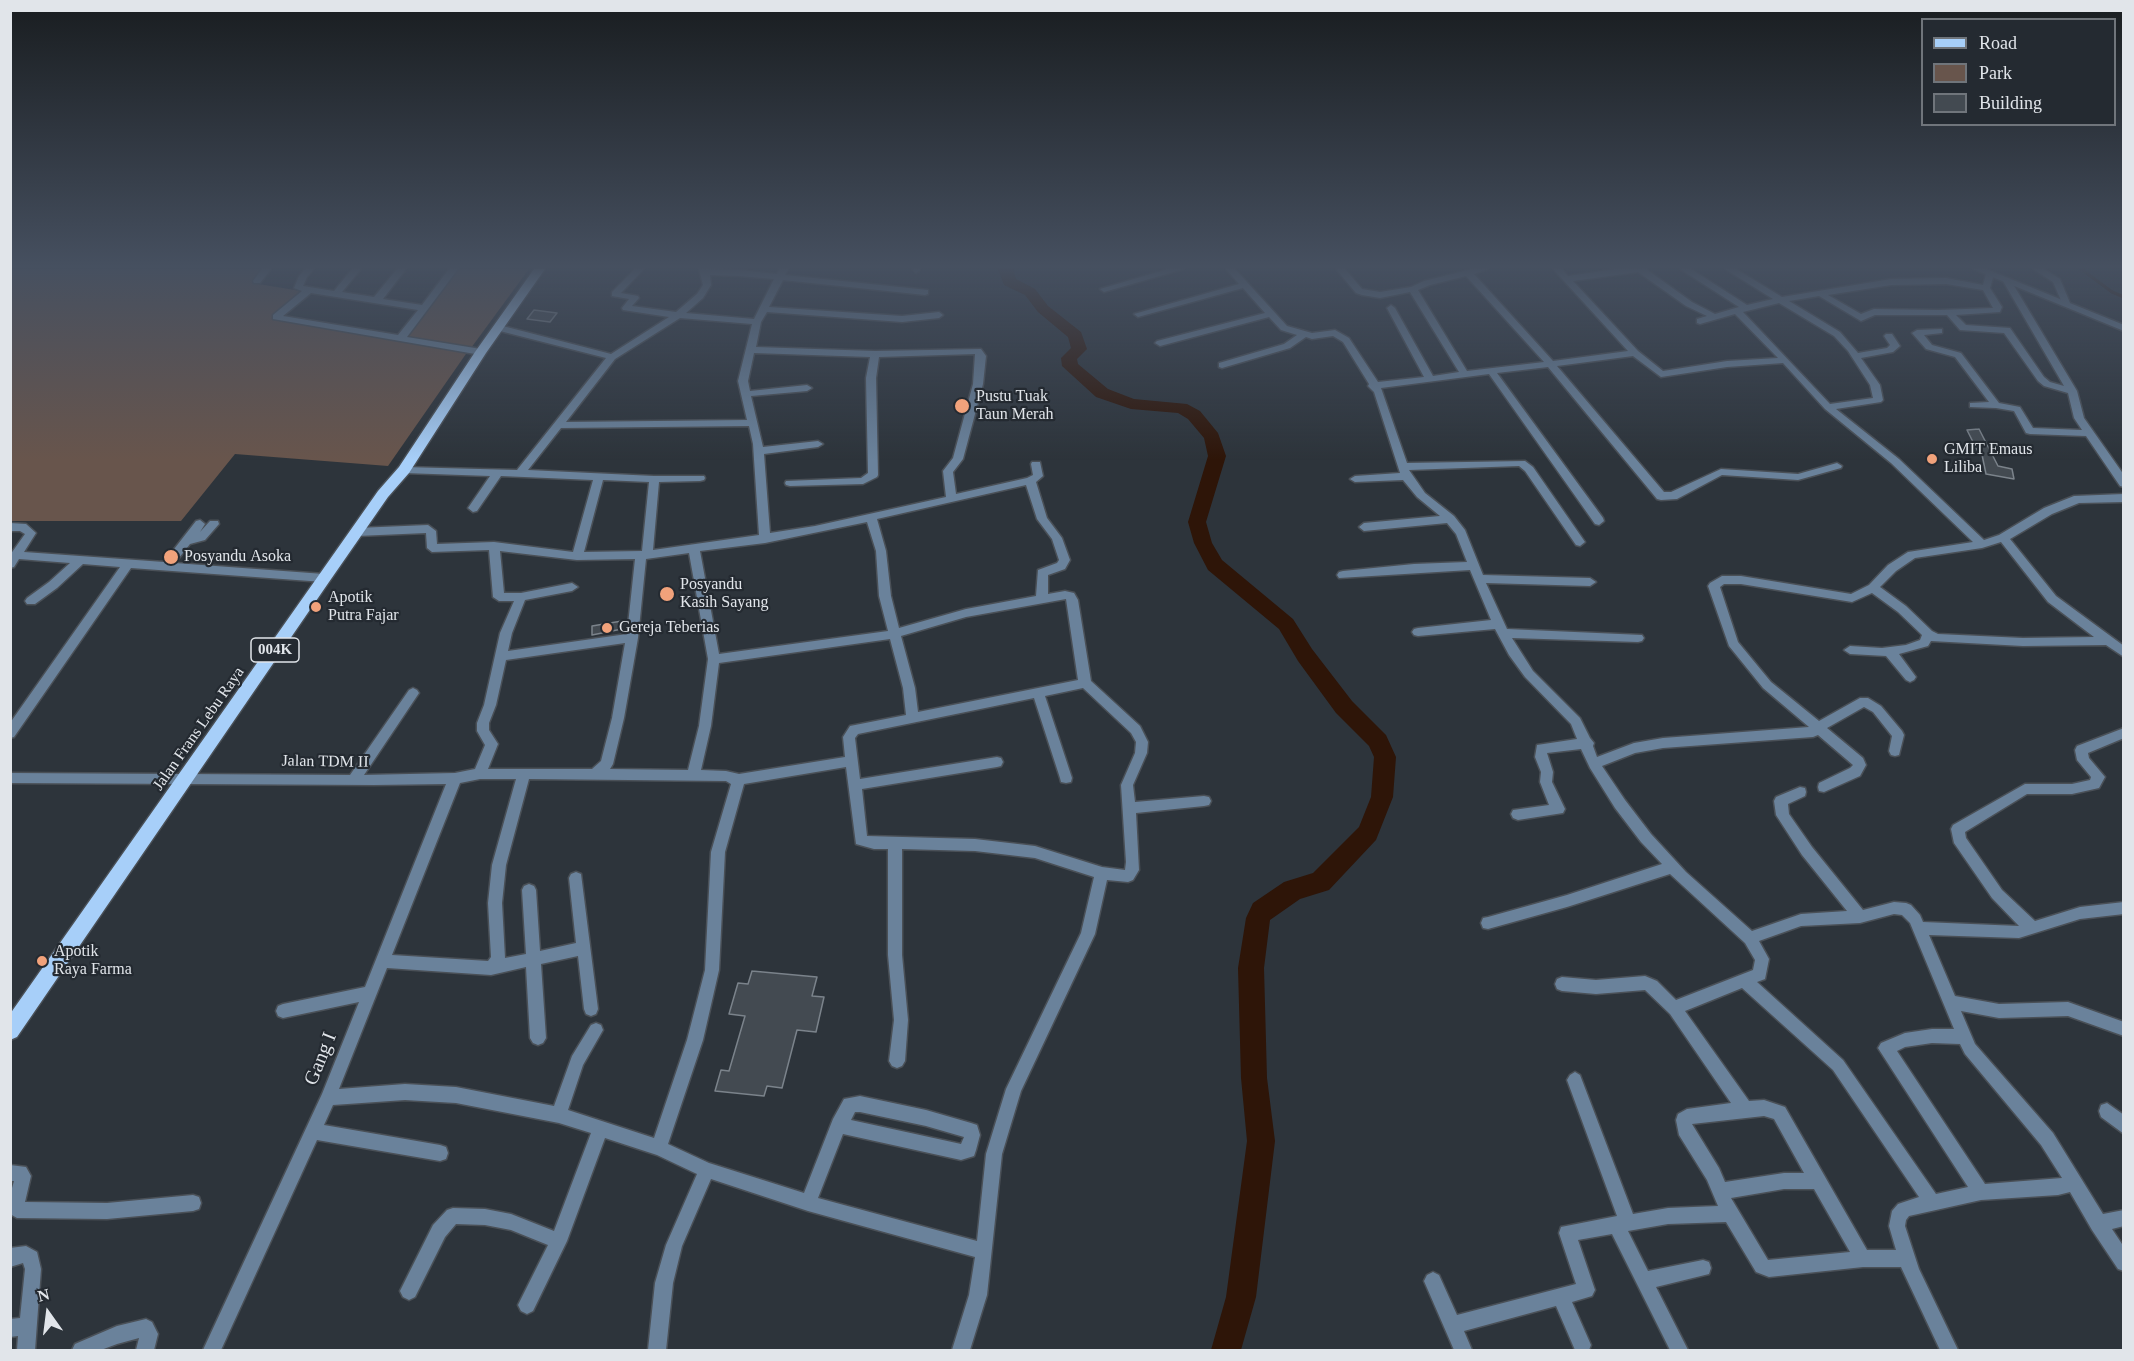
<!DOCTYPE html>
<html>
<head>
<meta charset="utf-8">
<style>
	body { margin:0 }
	#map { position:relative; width:2134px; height:1361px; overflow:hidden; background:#2d343b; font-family:"Times New Roman",serif }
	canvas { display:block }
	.frame { position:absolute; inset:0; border:12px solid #e1e5ea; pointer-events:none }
	.legend { position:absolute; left:1921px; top:18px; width:195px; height:108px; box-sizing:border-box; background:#242a31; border:2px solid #70757b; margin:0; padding:8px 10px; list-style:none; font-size:18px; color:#e1e5ea }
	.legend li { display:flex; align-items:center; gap:12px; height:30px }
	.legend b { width:30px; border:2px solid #70757b }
	.north { position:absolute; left:18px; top:1283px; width:60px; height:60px; -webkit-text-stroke:4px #242a31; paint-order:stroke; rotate:346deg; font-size:16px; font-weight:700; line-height:24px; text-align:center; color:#e1e5ea }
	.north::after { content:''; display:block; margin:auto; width:21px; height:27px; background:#e1e5ea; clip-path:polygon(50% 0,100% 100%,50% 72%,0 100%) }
</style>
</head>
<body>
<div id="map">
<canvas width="2134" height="1361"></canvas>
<div class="frame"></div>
<ul class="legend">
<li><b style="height:8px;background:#a7cff9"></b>Road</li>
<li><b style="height:16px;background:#68554c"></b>Park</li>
<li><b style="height:16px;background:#434a51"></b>Building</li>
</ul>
<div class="north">N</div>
</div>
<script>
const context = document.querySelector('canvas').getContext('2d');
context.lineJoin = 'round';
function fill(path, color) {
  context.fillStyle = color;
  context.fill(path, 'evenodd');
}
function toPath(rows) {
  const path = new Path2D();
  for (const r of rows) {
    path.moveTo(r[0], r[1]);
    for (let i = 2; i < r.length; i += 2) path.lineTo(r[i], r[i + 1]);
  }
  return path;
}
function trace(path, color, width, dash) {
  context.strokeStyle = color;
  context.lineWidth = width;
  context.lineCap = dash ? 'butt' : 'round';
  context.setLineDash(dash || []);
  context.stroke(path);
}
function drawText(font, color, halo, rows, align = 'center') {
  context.font = font + ' "Times New Roman",serif';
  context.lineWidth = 4.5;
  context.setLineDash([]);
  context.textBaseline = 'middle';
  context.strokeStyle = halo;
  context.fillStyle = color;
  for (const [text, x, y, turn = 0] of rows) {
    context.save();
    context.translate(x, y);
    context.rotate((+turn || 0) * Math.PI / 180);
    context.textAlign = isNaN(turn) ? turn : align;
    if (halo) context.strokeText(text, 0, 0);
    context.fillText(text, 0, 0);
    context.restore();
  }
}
fill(toPath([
	[10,269,263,269,252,283,301,291,273,318,468,351,388,466,235,454,181,521,11,521],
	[457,269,529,269,471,348,406,336]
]), '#68554c');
trace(toPath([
	[2081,269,2112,292,2124,297]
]), '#2e1508', 3);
fill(toPath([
	[998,269,1013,269,1016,279,1035,289,1048,306,1081,332,1087,349,1077,359,1078,364,1108,389,1134,399,1187,404,1200,411,1218,433,1226,456,1206,522,1212,543,1222,560,1293,619,1312,649,1352,701,1386,735,1396,757,1393,797,1376,840,1329,890,1300,899,1270,920,1264,968,1267,1078,1275,1141,1256,1297,1241,1350,1211,1350,1226,1297,1247,1141,1241,1078,1238,968,1246,918,1253,903,1284,882,1313,873,1359,827,1371,797,1374,757,1369,746,1336,713,1298,661,1279,629,1208,570,1194,543,1188,522,1208,456,1204,438,1188,419,1178,413,1131,409,1096,397,1062,366,1061,358,1071,348,1068,337,1038,312,1025,295,1004,285,998,269]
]), '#2e1508');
const building = toPath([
	[534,310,557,313,550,322,527,319,534,310],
	[1979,429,1998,466,2012,469,2014,479,1986,474,1981,450,1977,450,1967,430,1979,429],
	[622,621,622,629,592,635,592,626,622,621],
	[752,971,817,977,812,996,824,997,816,1032,797,1030,782,1088,767,1086,764,1096,715,1091,721,1070,729,1071,745,1016,729,1014,738,983,748,984,752,971]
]);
fill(building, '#434a51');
trace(building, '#7b838b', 1.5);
const minor = toPath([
	[262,269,271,269,260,283,254,283,253,281,262,269],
	[305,269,314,269,307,277,303,286,334,291,352,269,361,269,342,292,374,297,397,269,406,269,383,299,422,305,449,269,458,269,407,337,481,349,486,352,481,355,273,319,273,315,302,291,294,288,299,276,305,269],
	[311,293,418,310,398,335,283,316,311,293],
	[635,269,644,269,621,293,638,296,639,298,632,306,676,312,697,294,703,285,699,269,739,270,777,274,779,269,788,269,785,275,928,290,928,294,925,295,783,280,769,307,902,316,939,312,943,315,939,318,902,322,767,312,761,322,756,347,875,351,981,349,986,356,983,384,963,459,953,472,956,494,1027,478,1033,475,1031,464,1032,462,1040,462,1043,476,1036,482,1047,518,1062,538,1070,560,1065,569,1048,575,1048,594,1065,591,1074,593,1078,600,1091,681,1140,726,1148,742,1147,753,1133,785,1135,802,1204,796,1209,797,1211,801,1209,805,1204,806,1136,813,1139,870,1133,880,1128,882,1107,880,1095,934,1021,1091,1002,1154,987,1295,970,1350,952,1350,969,1295,975,1257,808,1211,711,1179,682,1246,673,1283,666,1350,648,1350,655,1283,666,1245,697,1174,657,1155,605,1138,567,1241,533,1311,527,1314,521,1311,518,1305,548,1245,511,1230,485,1225,456,1224,445,1237,415,1297,409,1300,403,1297,400,1291,433,1225,447,1210,453,1208,485,1209,511,1214,554,1231,591,1133,559,1123,456,1103,405,1100,333,1105,324,1125,440,1145,446,1147,448,1153,446,1159,440,1161,317,1140,221,1350,203,1350,322,1094,359,1002,283,1018,278,1016,276,1011,278,1006,283,1004,365,987,446,784,374,785,10,783,10,773,350,775,409,690,413,688,417,690,419,693,417,696,364,775,455,773,475,769,485,745,477,731,477,723,484,705,500,633,514,601,499,601,493,597,489,550,432,552,427,548,426,533,357,536,352,532,357,528,428,525,436,531,437,544,494,542,573,552,593,480,501,476,477,511,473,512,468,508,490,476,404,473,399,470,404,467,517,470,606,358,496,330,494,328,499,325,611,354,669,317,623,310,622,308,629,299,612,296,612,292,635,269],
	[710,275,739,276,774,279,754,319,686,313,703,298,711,285,710,275],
	[680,318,752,324,738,381,747,420,566,422,615,359,680,318],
	[754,353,870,357,866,378,868,473,861,478,786,481,785,483,786,485,790,486,863,484,877,477,878,475,876,378,879,357,975,354,973,384,953,458,943,471,946,497,815,526,770,533,764,454,818,447,823,444,818,441,763,447,751,396,807,391,812,388,807,385,750,391,748,381,754,353],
	[749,426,753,444,759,535,653,550,659,482,700,481,704,480,705,478,704,476,654,476,528,470,561,428,749,426],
	[603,480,649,482,642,551,584,552,603,480],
	[1026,485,1037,519,1052,539,1059,560,1057,563,1038,570,1036,596,966,609,899,628,891,596,886,551,877,519,1026,485],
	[867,522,876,551,879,596,888,631,719,654,700,551,765,543,867,522],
	[500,551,577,560,635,559,627,634,508,651,512,633,525,600,572,591,578,587,572,583,521,593,504,593,500,551],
	[689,553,708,659,699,726,688,770,610,769,613,764,624,718,638,638,646,559,689,553],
	[1066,599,1078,680,918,712,915,688,901,636,966,617,1066,599],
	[890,639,903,688,906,715,850,726,843,737,845,757,739,774,726,771,701,770,711,726,719,663,890,639],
	[625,643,612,718,601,761,592,769,488,769,498,744,489,730,489,723,496,705,506,660,625,643],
	[1083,688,1131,733,1136,742,1135,753,1121,785,1126,862,1125,870,1102,867,1035,846,975,839,867,836,862,789,997,767,1001,766,1003,762,1001,758,997,757,860,779,855,738,858,734,1034,698,1060,778,1061,782,1066,783,1071,782,1072,778,1045,696,1083,688],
	[846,767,856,844,874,849,888,849,888,955,894,1020,889,1061,892,1066,897,1068,902,1066,905,1061,908,1020,902,955,902,849,975,851,1035,858,1094,877,1081,933,1006,1089,986,1154,977,1241,818,1198,843,1134,961,1160,974,1156,976,1150,980,1135,977,1125,971,1123,926,1110,860,1096,844,1099,833,1119,804,1193,709,1163,668,1144,703,1040,719,970,725,852,744,784,846,767],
	[480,779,516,779,492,865,488,903,491,957,488,961,392,955,460,783,480,779],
	[529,779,726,781,731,784,711,852,705,970,687,1040,654,1138,568,1110,583,1065,603,1030,601,1025,596,1023,591,1025,572,1056,554,1106,456,1087,405,1084,339,1089,387,968,491,975,526,967,530,1038,533,1043,538,1045,543,1043,546,1038,541,964,578,956,584,1009,586,1014,591,1016,596,1014,598,1009,581,874,576,872,571,874,569,878,576,943,540,951,536,890,534,886,529,884,524,886,522,890,526,954,505,958,502,903,506,865,529,779],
	[855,1112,860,1112,926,1126,964,1137,961,1144,851,1120,855,1112],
	[912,269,920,269,920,270,916,273,912,269],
	[1168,269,1184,269,1104,292,1100,289,1168,269],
	[1226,269,1235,269,1287,326,1312,333,1335,330,1349,338,1378,382,1424,377,1387,308,1391,305,1395,308,1433,376,1459,372,1410,292,1380,298,1362,295,1356,293,1336,269,1345,269,1362,289,1380,292,1411,287,1424,281,1472,269,1488,269,1474,274,1553,361,1628,351,1553,269,1562,269,1568,276,1616,269,1646,269,1692,302,1715,314,1739,307,1680,269,1691,269,1747,305,1773,299,1725,269,1736,269,1782,297,1891,279,1946,278,1983,285,1986,274,1990,271,1994,274,1990,288,2002,307,2000,312,1956,315,1966,325,2010,328,2044,377,2050,382,2064,386,2003,281,2010,279,2077,391,2084,418,2124,475,2124,487,2120,486,2086,436,2030,434,2026,433,2014,411,1996,408,1970,407,1970,403,1989,402,1955,357,1926,349,1912,333,1917,330,1942,329,1942,333,1924,335,1932,345,1961,353,1999,403,2020,407,2033,428,2082,430,2074,418,2068,393,2044,386,2038,381,2004,333,1960,330,1947,315,1875,315,1861,321,1819,296,1789,301,1840,332,1858,353,1887,348,1890,345,1884,336,1886,334,1892,334,1900,346,1893,352,1861,358,1880,385,1883,400,1881,402,1836,409,1899,459,1984,540,1999,535,2044,508,2074,496,2124,494,2124,502,2079,503,2052,514,2010,539,2056,596,2124,646,2124,657,2106,645,2023,646,1931,641,1928,646,1899,654,1916,677,1914,680,1910,682,1906,680,1886,656,1850,654,1844,650,1850,646,1882,648,1906,645,1920,640,1922,635,1898,612,1872,593,1852,602,1741,584,1724,584,1720,587,1738,642,1771,682,1819,721,1860,698,1868,698,1881,706,1902,731,1904,735,1899,755,1895,756,1891,755,1889,751,1892,736,1873,712,1864,707,1827,728,1863,758,1866,765,1860,776,1824,792,1819,791,1818,787,1819,783,1850,768,1853,765,1818,735,1813,737,1663,748,1635,753,1602,766,1625,800,1651,834,1686,872,1752,931,1801,914,1847,911,1802,855,1776,815,1774,801,1776,797,1800,787,1805,788,1806,792,1805,796,1788,804,1789,814,1812,847,1863,910,1894,902,1906,903,1911,905,1920,915,1923,922,2019,926,1992,898,1954,843,1951,829,1953,825,2025,784,2072,784,2090,780,2091,777,2077,760,2075,750,2077,746,2124,728,2124,738,2088,753,2089,758,2105,777,2099,788,2072,794,2027,794,1965,832,1966,838,2002,890,2035,921,2080,907,2124,902,2124,914,2080,919,2019,938,1929,935,1955,996,1999,1004,2068,1002,2124,1022,2124,1036,2068,1016,1999,1018,1961,1011,1975,1044,2053,1133,2103,1214,2124,1210,2124,1226,2112,1229,2124,1247,2124,1271,2118,1269,2092,1230,2070,1192,2058,1195,1981,1200,1909,1216,1906,1220,1905,1226,1919,1269,1958,1350,1940,1350,1901,1267,1863,1267,1769,1277,1756,1272,1726,1222,1668,1224,1628,1231,1648,1271,1703,1260,1709,1262,1711,1268,1709,1274,1656,1287,1688,1350,1670,1350,1612,1234,1578,1240,1595,1290,1592,1296,1572,1302,1591,1345,1589,1350,1575,1350,1556,1306,1464,1331,1472,1350,1454,1350,1424,1281,1427,1275,1433,1272,1439,1275,1457,1315,1576,1284,1559,1233,1561,1227,1617,1216,1567,1080,1570,1075,1575,1072,1580,1075,1633,1214,1668,1208,1718,1206,1707,1180,1679,1135,1676,1120,1678,1114,1687,1109,1731,1103,1670,1014,1645,990,1596,994,1562,991,1557,989,1555,984,1557,979,1562,977,1596,980,1645,976,1657,981,1676,1000,1753,970,1755,960,1745,943,1670,874,1567,907,1488,929,1483,928,1481,923,1483,918,1488,917,1567,895,1662,864,1641,842,1615,808,1590,768,1581,749,1547,753,1553,772,1552,782,1565,809,1563,813,1518,820,1513,818,1511,814,1513,810,1549,805,1540,782,1541,772,1535,757,1537,745,1577,739,1571,724,1525,677,1509,655,1495,629,1418,636,1414,635,1412,632,1414,629,1418,628,1491,620,1470,570,1339,578,1337,575,1339,572,1343,571,1414,564,1467,562,1456,534,1447,523,1364,531,1359,527,1364,523,1440,516,1417,497,1403,480,1355,482,1350,479,1355,476,1400,473,1374,392,1368,386,1369,384,1343,342,1333,336,1312,339,1306,337,1290,348,1222,368,1219,367,1219,363,1284,344,1297,335,1281,330,1269,317,1160,346,1155,343,1157,341,1265,313,1243,288,1138,317,1134,314,1239,284,1226,269],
	[1638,272,1686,306,1707,316,1697,319,1697,323,1700,324,1735,314,1778,358,1727,361,1663,371,1638,351,1573,281,1638,272],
	[1466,276,1544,362,1467,371,1418,290,1430,285,1466,276],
	[1946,284,1983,290,1993,308,1938,310,1874,309,1861,314,1828,295,1891,285,1946,284],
	[1779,303,1834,336,1848,351,1870,385,1873,398,1830,404,1743,312,1779,303],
	[1633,356,1661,377,1727,367,1783,363,1825,409,1891,463,1973,542,1908,552,1888,565,1869,585,1851,594,1741,576,1722,576,1710,583,1708,586,1729,646,1763,688,1809,727,1663,738,1634,743,1597,757,1593,746,1594,743,1590,738,1580,718,1533,671,1512,638,1638,642,1642,641,1644,638,1642,635,1507,629,1486,583,1590,586,1596,582,1590,578,1483,575,1465,530,1454,516,1425,493,1409,470,1519,466,1525,471,1576,545,1580,546,1585,542,1533,467,1525,461,1407,463,1381,388,1489,374,1595,524,1599,525,1604,521,1603,518,1497,373,1548,367,1657,499,1661,500,1677,499,1722,475,1798,480,1841,468,1842,466,1837,463,1798,474,1721,469,1671,492,1664,492,1557,366,1633,356],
	[2001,542,2048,602,2094,637,2023,638,1938,634,1932,631,1906,606,1880,587,1896,571,1915,558,1982,548,2001,542],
	[1894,914,1902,915,1910,923,1954,1029,1932,1029,1905,1033,1881,1043,1878,1048,1968,1187,1936,1194,1843,1060,1757,982,1765,979,1769,959,1759,941,1801,926,1860,923,1894,914],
	[1742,988,1833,1070,1919,1197,1898,1204,1892,1211,1889,1226,1896,1250,1867,1250,1785,1107,1764,1100,1749,1101,1685,1011,1742,988],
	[1932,1043,1960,1044,1965,1054,2041,1145,2062,1178,1985,1184,1897,1051,1905,1047,1932,1043],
	[1764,1116,1774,1119,1804,1173,1784,1173,1725,1182,1719,1168,1692,1124,1764,1116],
	[1784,1189,1814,1189,1850,1252,1768,1260,1731,1198,1784,1189],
	[2033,269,2044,269,2060,279,2070,303,2069,305,2063,305,2053,282,2033,269],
	[200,520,205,524,200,532,210,521,218,521,219,524,205,540,190,544,175,563,324,574,330,578,324,582,131,568,14,737,10,738,10,723,120,567,83,564,57,588,35,604,27,604,25,601,27,598,49,582,70,563,19,559,14,567,10,568,10,555,25,534,20,531,10,531,10,523,26,524,36,533,24,552,164,562,196,521,200,520],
	[2107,1103,2124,1115,2124,1134,2101,1117,2099,1111,2101,1105,2107,1103],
	[10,1165,26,1167,31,1176,25,1202,107,1203,193,1195,199,1197,201,1203,199,1209,193,1211,107,1219,17,1218,10,1214,10,1195,14,1181,10,1181,10,1165],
	[26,1246,37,1252,41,1269,35,1350,17,1350,18,1336,10,1337,10,1319,20,1318,25,1269,23,1263,10,1267,10,1248,26,1246],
	[146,1319,152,1322,158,1334,154,1350,136,1350,139,1338,117,1344,101,1350,72,1350,75,1344,117,1326,146,1319]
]);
const tertiary = toPath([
	[1973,269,1986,269,2124,325,2124,331,1973,269]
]);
const primary = toPath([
	[534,269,545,269,486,353,409,473,388,497,329,582,17,1037,10,1040,10,1014,378,491,399,467,475,352,534,269]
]);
trace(minor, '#4a5057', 3);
trace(tertiary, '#4a5057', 3);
trace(primary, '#4a5057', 3);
fill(minor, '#6a829b');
fill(tertiary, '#6a829b');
fill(primary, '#a7cff9');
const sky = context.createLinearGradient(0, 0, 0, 460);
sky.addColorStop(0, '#191d20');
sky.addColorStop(0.58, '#465060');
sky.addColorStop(1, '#46506000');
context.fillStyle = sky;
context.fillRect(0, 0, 2134, 460);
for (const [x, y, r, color] of [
	[962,406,8,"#f1a27b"],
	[1932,459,6,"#f1a27b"],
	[171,557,8,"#f1a27b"],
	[667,594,8,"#f1a27b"],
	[316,607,6,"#f1a27b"],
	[607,628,6,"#f1a27b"],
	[42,961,6,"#f1a27b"]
]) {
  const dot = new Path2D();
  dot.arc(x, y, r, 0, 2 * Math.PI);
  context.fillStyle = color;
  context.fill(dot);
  trace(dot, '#242a31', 2);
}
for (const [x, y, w] of [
	[275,650,48]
]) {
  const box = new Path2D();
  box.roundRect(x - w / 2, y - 12, w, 24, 4.5);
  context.fillStyle = '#242a31';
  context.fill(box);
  trace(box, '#e1e5ea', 1.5);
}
drawText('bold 15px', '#e1e5ea', null, [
	["004K",275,650]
]);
drawText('16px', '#e1e5ea', '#242a31', [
	["Pustu Tuak",976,397],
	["Taun Merah",976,415],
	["GMIT Emaus",1944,450],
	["Liliba",1944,468],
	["Posyandu Asoka",184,557],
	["Posyandu",680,585],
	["Kasih Sayang",680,603],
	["Apotik",328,598],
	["Putra Fajar",328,616],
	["Gereja Teberias",619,628],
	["Apotik",54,952],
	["Raya Farma",54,970]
], 'left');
drawText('16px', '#e1e5ea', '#242a31', [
	["Jalan Frans Lebu Raya",199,729,-55],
	["Jalan TDM II",325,762,1]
]);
drawText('20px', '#e1e5ea', '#242a31', [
	["Gang I",321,1059,-68]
]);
</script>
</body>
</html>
